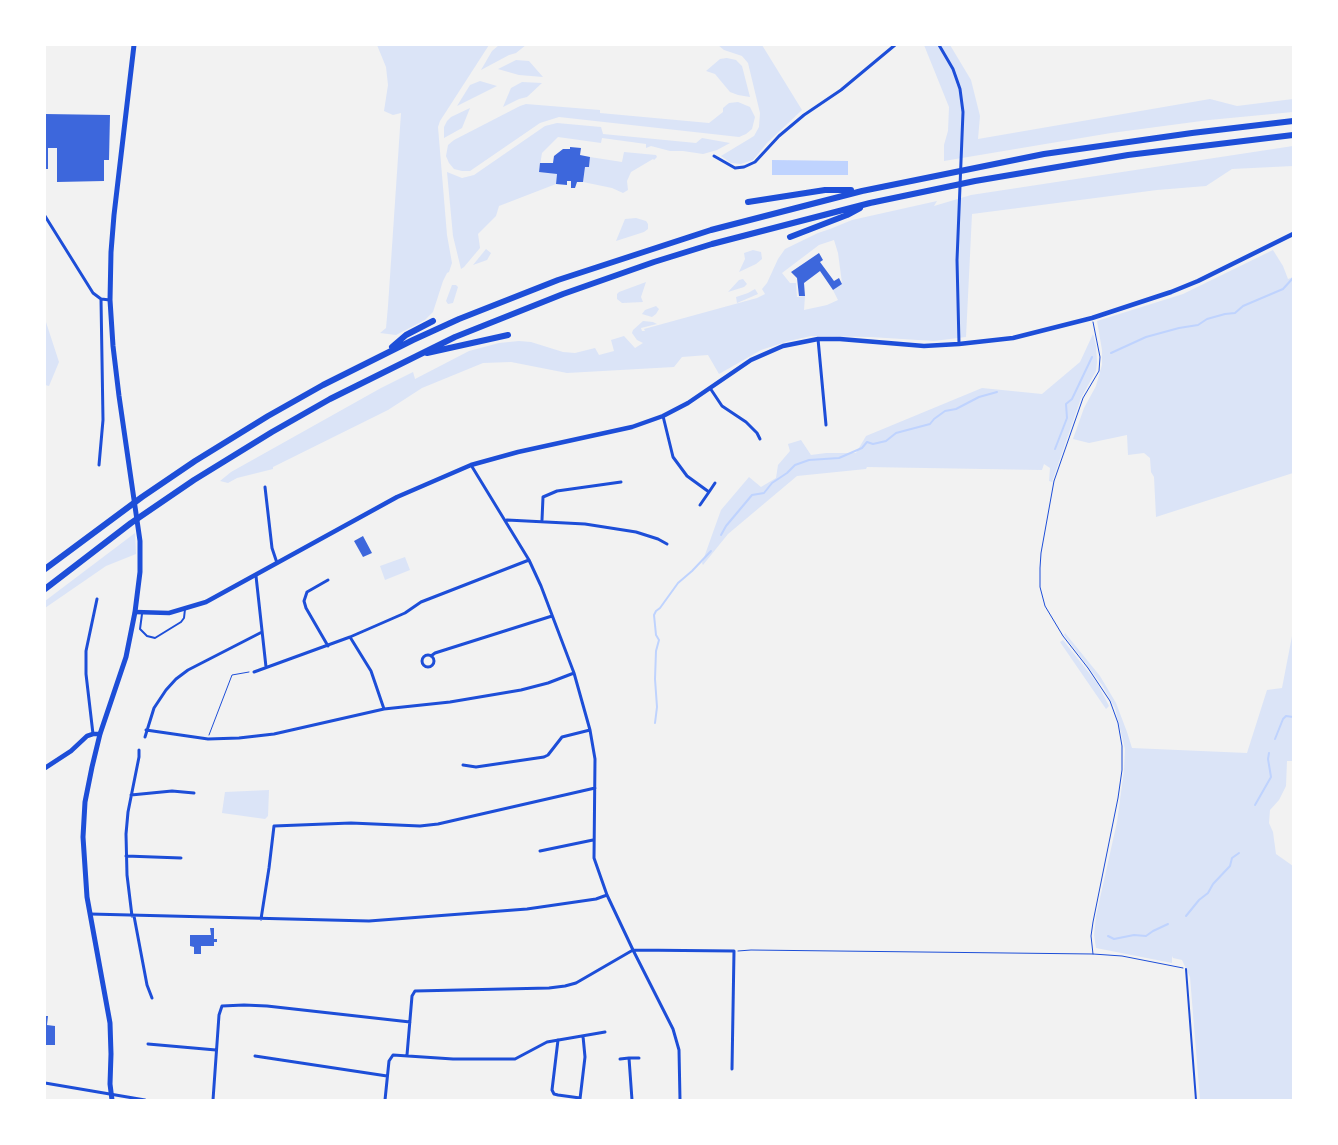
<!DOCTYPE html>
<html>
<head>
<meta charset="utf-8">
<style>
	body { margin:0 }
	#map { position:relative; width:1338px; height:1145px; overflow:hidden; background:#f2f2f2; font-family:"PT Sans Narrow",sans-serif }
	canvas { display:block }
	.frame { position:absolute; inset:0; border:46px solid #fff; pointer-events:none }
</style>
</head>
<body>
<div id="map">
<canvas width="1338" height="1145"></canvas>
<div class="frame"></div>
</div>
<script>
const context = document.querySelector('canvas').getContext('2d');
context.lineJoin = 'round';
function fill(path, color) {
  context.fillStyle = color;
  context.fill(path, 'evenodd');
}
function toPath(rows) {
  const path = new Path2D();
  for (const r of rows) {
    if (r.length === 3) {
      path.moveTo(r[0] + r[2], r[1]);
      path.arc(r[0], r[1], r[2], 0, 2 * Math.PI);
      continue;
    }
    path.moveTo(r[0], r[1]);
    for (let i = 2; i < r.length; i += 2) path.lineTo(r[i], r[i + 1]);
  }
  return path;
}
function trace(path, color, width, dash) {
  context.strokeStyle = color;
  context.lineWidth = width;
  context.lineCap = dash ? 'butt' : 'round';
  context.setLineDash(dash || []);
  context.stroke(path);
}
fill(toPath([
	[377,45,489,45,440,121,438,127,447,235,452,263,449,272,447,273,443,281,433,312,425,320,396,335,380,333,386,328,388,306,401,113,393,115,384,111,388,85,386,67],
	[499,45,526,45,516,53,509,55,481,70,492,51],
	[718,45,762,45,802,110,767,143,753,160,741,164,731,163,721,156,754,136,759,127,760,113,748,63,742,56,724,50],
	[924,45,950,45,971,80,980,116,978,139,1210,99,1237,106,1293,99,1293,112,1209,120,1111,133,944,161,944,145,948,131,949,107],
	[727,58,736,60,742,66,750,97,738,95,730,92,715,74,706,71,720,59],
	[516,60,529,61,543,77,519,75,498,69],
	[480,81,497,86,457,106,470,85],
	[522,82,542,83,527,97,519,99,503,107,511,88],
	[738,102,750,107,755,117,752,129,746,134,739,137,559,117,540,123,470,171,462,171,454,169,449,163,446,156,448,145,454,140,520,106,526,104,600,110,600,113,709,123,723,112,723,108,729,103],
	[470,108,462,128,444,138,444,127,447,121,451,117],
	[557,123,601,127,603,134,696,143,702,138,730,143,717,150,703,154,683,151,670,151,651,146,646,148,646,144,602,138,601,143,558,137,542,153,539,171,557,174,556,184,499,206,496,216,478,234,480,248,464,267,461,269,453,236,447,172,462,178,474,175,545,126],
	[1293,146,1293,166,1232,169,1206,186,1157,190,972,214,966,337,934,341,870,337,811,336,789,341,761,350,719,374,708,355,682,357,674,367,567,373,511,362,483,363,422,388,388,410,273,467,273,469,237,478,228,483,220,481,231,472,381,388,413,372,415,379,469,351,499,343,519,341,531,342,563,352,575,353,595,348,599,355,614,351,611,340,624,336,635,348,643,343,637,340,632,333,633,330,643,321,653,322,657,324,641,328,642,331,645,331,644,329,757,298,765,294,762,289,767,283,778,259,785,249,818,233,830,229,852,220,937,201,934,206,971,195],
	[834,240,838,253,842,283,833,290,838,300,827,305,804,310,805,296,797,297,796,283,790,283,782,273,819,245],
	[624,152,656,155,657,157,654,160,653,159,631,172,627,181,628,190,623,193,612,188,583,182,585,167,589,167,590,157,622,162],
	[625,219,636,218,646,221,648,224,648,229,644,232,616,241],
	[486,249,491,253,487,260,473,265],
	[753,250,761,252,762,259,756,264,739,272,745,259,744,253],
	[1273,250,1283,266,1288,279,1293,277,1293,473,1156,517,1154,477,1151,472,1150,458,1144,453,1128,455,1127,435,1089,443,1073,439,1084,408,1096,386,1102,365,1102,350,1097,321,1183,294],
	[743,279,747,284,744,287,728,292,739,280],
	[646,282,641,297,643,302,622,303,617,299,617,294,619,292],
	[452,285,456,285,458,287,453,303,448,304,446,301],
	[755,289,758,294,737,303,736,297,748,293],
	[656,306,659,309,656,314,652,317,642,314,645,310],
	[45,319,59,362,49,386,45,385],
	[1093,334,1096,345,1097,362,1096,371,1081,398,1052,482,1049,481,1050,468,1044,464,1042,470,867,467,866,469,797,476,728,534,703,565,702,563,721,510,749,477,761,487,776,478,778,465,790,451,788,444,801,440,811,455,826,453,856,453,866,436,982,388,1042,394,1080,362],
	[135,533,136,554,106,566,45,608,45,601],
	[405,557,410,570,385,580,380,566],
	[1293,631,1293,761,1287,761,1286,786,1279,800,1270,810,1269,823,1273,832,1276,854,1293,866,1293,1100,1200,1100,1190,977,1182,960,1173,958,1172,956,1172,963,1096,948,1094,935,1096,916,1117,822,1124,770,1125,749,1115,708,1102,685,1064,635,1065,633,1100,676,1116,703,1127,732,1132,748,1247,753,1267,690,1282,688],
	[1063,640,1097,683,1109,706,1106,709,1060,642],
	[269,790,268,816,265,819,222,813,225,792]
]), '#dbe4f7');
fill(toPath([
	[772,160,848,161,848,175,772,175]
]), '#bfd3fe');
trace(toPath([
	[1111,353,1146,337,1179,328,1198,325,1207,319,1225,314,1235,313,1243,306,1283,289,1293,278],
	[1055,449,1067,418,1066,404,1072,399,1092,357],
	[721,535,726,526,752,495,764,493,772,483,787,473,795,465,809,460,839,458,862,448,867,442,873,444,886,441,896,433,930,424,934,419,945,411,956,409,979,397,997,392],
	[655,723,657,707,655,679,656,651,659,640,656,635,654,615,656,611,660,608,678,583,692,571,711,551],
	[1275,739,1283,719,1286,716,1293,717],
	[1255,805,1271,777,1268,759,1269,753],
	[1186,916,1199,900,1208,893,1213,884,1230,866,1232,858,1239,853],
	[1108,936,1114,939,1134,935,1146,936,1153,931,1168,924]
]), '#bfd3fe', 2);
fill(toPath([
	[45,114,110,115,109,160,104,160,104,181,57,182,57,148,48,148,48,169,45,169],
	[570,147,581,148,580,155,590,157,589,167,585,167,583,182,577,182,575,188,571,188,571,181,567,181,567,185,556,184,557,174,539,172,540,163,553,163,554,156,563,149,570,149],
	[819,253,823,260,820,262,834,281,839,278,842,284,833,290,820,271,804,283,805,296,799,296,797,278,791,272],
	[363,536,372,553,363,557,354,541],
	[210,928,214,928,214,939,217,939,217,942,214,942,214,946,201,946,201,954,194,954,194,947,190,946,190,935,211,935],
	[45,1016,48,1016,47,1025,55,1026,55,1045,45,1045]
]), '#3d67dc');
trace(toPath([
	[1093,322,1100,357,1099,371,1083,398,1054,481,1041,553,1040,568,1040,587,1045,606,1063,636,1088,668,1110,701,1118,723,1122,746,1122,770,1118,798,1093,922,1091,936,1093,954],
	[209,735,232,675,249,672],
	[738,951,751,950,1093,954,1122,956,1183,968]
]), '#1d4ed8', 1);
trace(toPath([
	[142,614,140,629,147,636,155,638,181,622,184,618,185,609],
	[1186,969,1196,1100]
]), '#1d4ed8', 2);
trace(toPath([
	[939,45,953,69,960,89,963,112,957,260,959,344],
	[714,156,735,168,744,167,755,162,779,136,804,115,841,90,895,45],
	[45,216,93,293,101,299,110,300],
	[818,339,826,425],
	[710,388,722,406,746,422,757,433,760,439],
	[663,416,673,457,687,476,709,492,700,505],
	[99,465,103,420,101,299],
	[471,465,529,560,541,586,574,673,590,730,595,759,594,858,607,895,633,950,673,1029,679,1050,680,1100],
	[265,487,272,548,277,563],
	[709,492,715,483],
	[507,520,585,524,636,532,658,539,667,544],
	[542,520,543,497,557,491,621,482],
	[256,576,266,667],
	[328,580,307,592,304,601,306,608,328,646],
	[350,637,371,671,384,709],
	[428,661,6],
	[431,656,435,653,552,616],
	[254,672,350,637,405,613,421,602,529,560],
	[146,730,208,739,239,738,274,734,384,709,450,702,521,690,548,683,574,673],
	[93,734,86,674,86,651,97,599],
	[145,737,154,708,166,690,176,679,188,670,262,632],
	[463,765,476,767,544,757,548,755,562,737,590,730],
	[131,795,172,791,194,793],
	[540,851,593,840],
	[126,856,181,858],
	[90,914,369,921,527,909,596,899,607,895],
	[132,916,127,875,126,834,128,812,139,757,139,750],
	[134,916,147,985,152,998],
	[261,919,269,868,274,826,351,823,420,826,438,824,595,788],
	[558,1040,552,1090,554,1094,558,1095,580,1098],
	[148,1044,216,1050],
	[407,1055,412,996,415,991,549,988,565,986,576,983,633,950,734,951,732,1069],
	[255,1056,387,1076],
	[629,1058,639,1058],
	[620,1059,629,1058,632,1100],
	[45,1083,145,1100],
	[580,1099,585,1057,583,1036],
	[213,1100,219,1015,222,1006,244,1005,267,1006,410,1022],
	[385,1100,389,1061,393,1055,453,1059,515,1059,547,1042,605,1032]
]), '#1d4ed8', 3);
trace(toPath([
	[135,612,169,613,206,602,397,497,471,465,518,452,632,427,663,416,688,403,751,360,783,346,818,339,840,339,924,346,959,344,1013,338,1092,318,1171,292,1198,281,1293,234],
	[45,768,71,751,87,736,93,734,100,734]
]), '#1d4ed8', 4.5);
trace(toPath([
	[112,1100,110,1084,111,1054,110,1023,87,897,83,837,85,802,92,767,100,734,126,657,135,612,140,572,140,541,119,396,113,346,110,300,111,252,114,215,134,45]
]), '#1d4ed8', 5);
trace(toPath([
	[748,202,825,190,851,190],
	[790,237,847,215,860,208],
	[392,347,406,335,433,321],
	[427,353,508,335],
	[45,569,142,497,195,461,268,416,323,385,413,340,459,319,558,280,711,230,862,191,1044,154,1192,133,1293,121],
	[45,589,131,523,194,480,272,432,330,399,455,337,563,294,654,262,712,244,870,203,975,181,1128,155,1293,135]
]), '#1d4ed8', 6);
</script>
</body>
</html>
